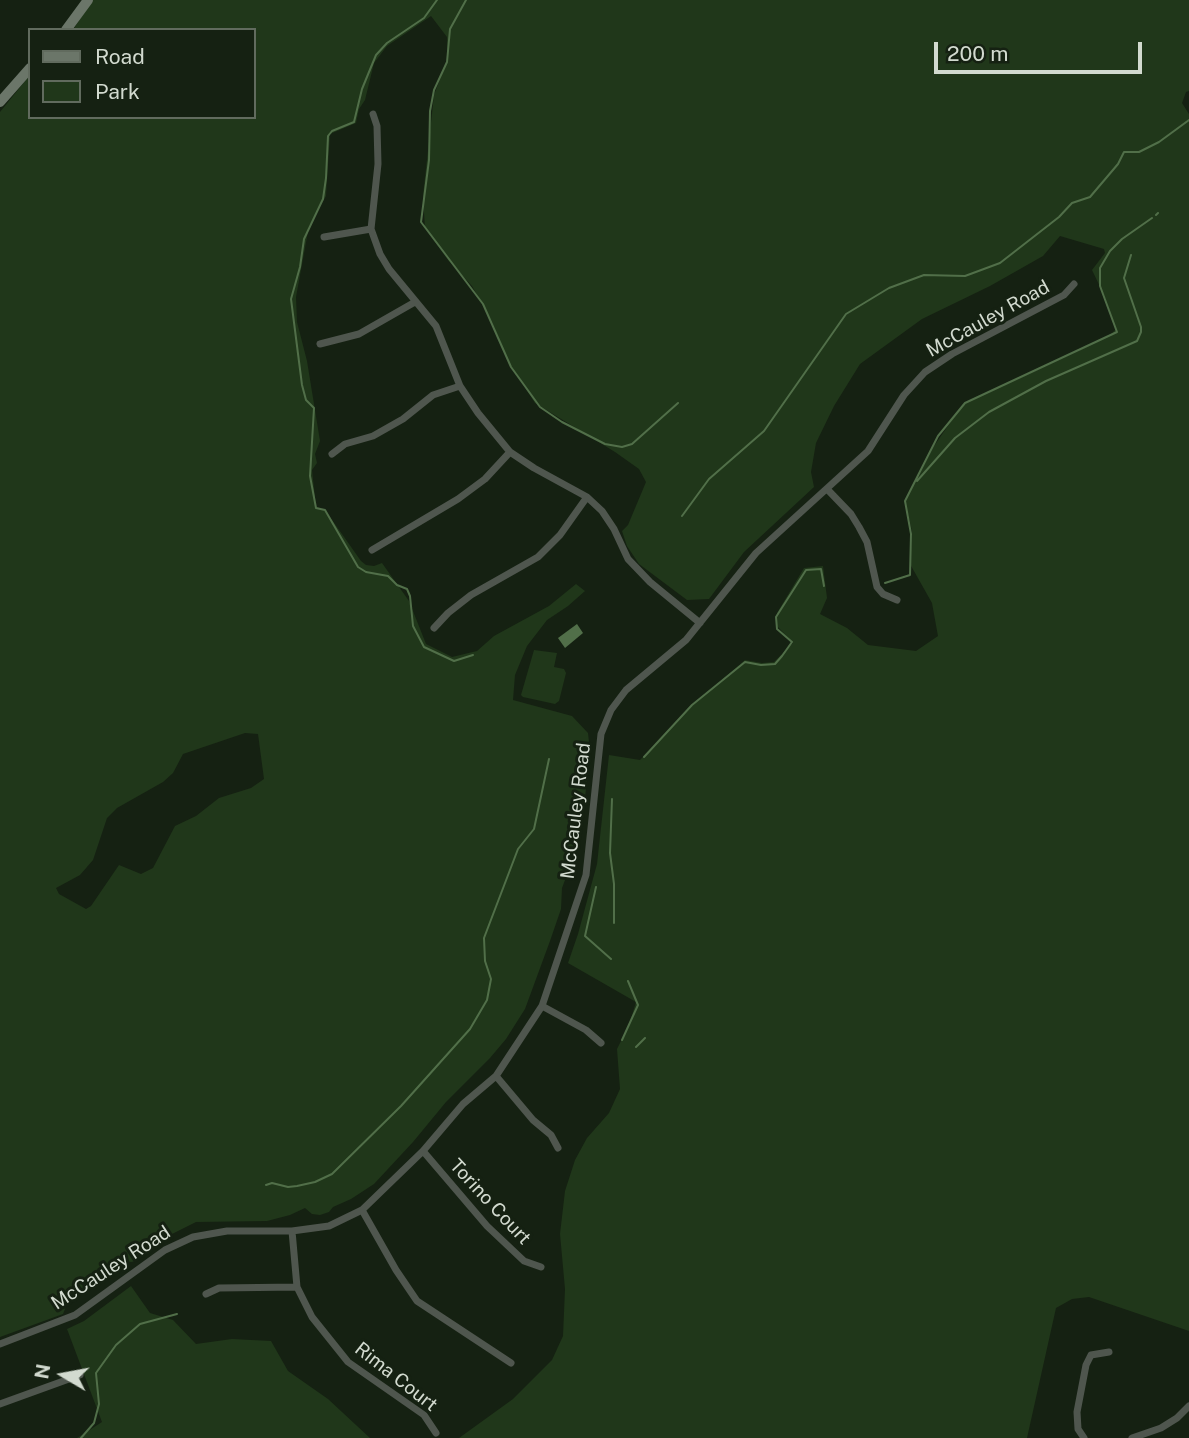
<!DOCTYPE html>
<html>
<head>
<meta charset="utf-8">
<style>
	body { margin:0 }
	#map { position:relative; width:1189px; height:1438px; overflow:hidden; background:#152112; font-family:"Public Sans",sans-serif }
	canvas { display:block }
	.legend { position:absolute; left:28px; top:28px; width:228px; height:91px; box-sizing:border-box; background:#152112; border:2px solid #616b5e; margin:0; padding:9px 12px; list-style:none; font-size:21px; color:#d2dacf }
	.legend li { display:flex; align-items:center; gap:14px; height:35px }
	.legend b { width:35px; border:2px solid #616b5e }
	.north { position:absolute; left:28px; top:1340px; width:70px; height:70px; -webkit-text-stroke:5px #152112; paint-order:stroke; rotate:280deg; font-size:19px; font-weight:700; line-height:28px; text-align:center; color:#d2dacf }
	.north::after { content:''; display:block; margin:auto; width:24px; height:32px; background:#d2dacf; clip-path:polygon(50% 0,100% 100%,50% 72%,0 100%) }
	.scale { position:absolute; left:934px; top:42px; width:208px; height:32px; box-sizing:border-box; border:4px solid #d2dacf; border-top:0; padding-left:9px; font-size:21px; line-height:24px; white-space:nowrap; color:#d2dacf; -webkit-text-stroke:5px #152112; paint-order:stroke }
</style>
</head>
<body>
<div id="map">
<canvas width="1189" height="1438"></canvas>
<ul class="legend">
<li><b style="height:9px;background:#6b7669"></b>Road</li>
<li><b style="height:19px;background:#20371a"></b>Park</li>
</ul>
<div class="north">N</div>
<div class="scale">200 m</div>
</div>
<script>
const context = document.querySelector('canvas').getContext('2d');
context.lineJoin = 'round';
function fill(path, color) {
  context.fillStyle = color;
  context.fill(path, 'evenodd');
}
function toPath(rows) {
  const path = new Path2D();
  for (const r of rows) {
    path.moveTo(r[0], r[1]);
    for (let i = 2; i < r.length; i += 2) path.lineTo(r[i], r[i + 1]);
  }
  return path;
}
function trace(path, color, width, dash) {
  context.strokeStyle = color;
  context.lineWidth = width;
  context.lineCap = dash ? 'butt' : 'round';
  context.setLineDash(dash || []);
  context.stroke(path);
}
function drawText(font, color, halo, rows, align = 'center') {
  context.font = font + ' "Public Sans",sans-serif';
  context.lineWidth = 6;
  context.setLineDash([]);
  context.textBaseline = 'middle';
  context.strokeStyle = halo;
  context.fillStyle = color;
  for (const [text, x, y, turn = 0] of rows) {
    context.save();
    context.translate(x, y);
    context.rotate((+turn || 0) * Math.PI / 180);
    context.textAlign = isNaN(turn) ? turn : align;
    if (halo) context.strokeText(text, 0, 0);
    context.fillText(text, 0, 0);
    context.restore();
  }
}
fill(toPath([
	[92,0,1189,0,1189,91,1186,92,1182,103,1189,114,1189,1331,1089,1297,1072,1299,1056,1308,1027,1438,459,1438,513,1399,552,1360,563,1336,565,1289,560,1234,565,1191,575,1160,587,1138,609,1113,620,1089,617,1049,629,1025,636,1002,568,963,578,934,597,864,609,755,640,760,688,709,745,660,762,663,774,662,793,643,777,626,777,613,804,568,823,566,827,598,820,614,847,628,868,645,916,651,938,636,932,603,910,564,912,531,905,501,934,446,963,404,1072,354,1110,335,1116,329,1104,295,1092,270,1105,253,1104,249,1060,236,1043,256,990,286,922,319,860,364,834,406,816,443,811,472,814,487,744,552,709,599,687,600,639,564,627,546,622,531,628,525,646,482,639,469,615,452,535,403,509,363,492,322,472,286,448,260,425,228,423,196,434,95,447,61,447,37,431,16,387,46,374,63,365,100,359,109,356,123,330,134,326,196,309,226,296,297,297,322,307,361,320,441,315,454,317,463,312,470,316,507,325,510,361,561,366,565,374,566,382,563,409,601,426,644,452,657,477,651,494,636,549,606,576,584,585,591,568,606,547,620,527,646,515,675,513,700,572,716,588,733,590,751,582,826,576,851,562,888,561,909,550,941,525,1009,506,1039,490,1058,446,1102,413,1142,374,1184,351,1199,333,1207,329,1212,320,1215,312,1214,305,1208,290,1215,267,1221,196,1222,160,1240,136,1261,131,1262,121,1260,87,1289,69,1299,63,1314,0,1337,0,112,30,75,30,117,254,117,254,30,73,30],
	[245,733,258,734,264,779,251,788,219,798,196,816,175,826,153,868,141,874,119,865,91,906,86,909,59,894,56,888,80,875,93,860,107,818,117,808,163,782,173,773,183,754],
	[534,650,557,653,554,667,564,669,566,673,559,701,555,704,523,697,521,695],
	[131,1286,150,1313,173,1320,196,1344,232,1339,271,1341,288,1371,328,1399,370,1438,77,1438,102,1422,67,1329,84,1321]
]), '#20371a');
fill(toPath([
	[577,624,583,633,565,648,558,638]
]), '#516f49');
trace(toPath([
	[437,0,424,18,387,43,376,55,362,89,354,122,332,131,328,136,326,178,323,199,304,239,300,267,291,299,302,385,306,400,314,408,310,476,316,508,325,510,358,567,366,572,388,576,397,585,407,589,410,596,413,626,424,647,454,661,473,655],
	[466,0,450,29,447,62,434,90,430,111,429,160,421,222,483,304,511,367,540,407,562,422,605,444,622,447,632,444,678,403],
	[1156,215,1158,213],
	[917,481,955,438,989,412,1046,381,1137,341,1141,332,1141,327,1124,278,1131,255],
	[682,516,709,479,764,431,846,314,889,288,924,275,965,276,1000,263,1059,217,1072,203,1090,197,1118,164,1124,152,1139,152,1159,142,1189,120],
	[885,583,910,575,911,534,905,501,938,436,965,403,1117,332,1100,286,1100,268,1110,251,1122,239,1152,218],
	[644,757,692,705,745,662,761,665,775,664,782,656,792,642,777,629,776,617,806,570,821,569,824,586],
	[612,799,610,853,614,884,614,923],
	[596,887,585,936,611,959],
	[622,1040,638,1005,628,981],
	[636,1047,645,1038],
	[266,1185,272,1183,288,1187,297,1186,315,1182,332,1174,401,1106,470,1029,487,1000,491,979,485,961,484,938,518,849,534,829,549,759],
	[81,1438,94,1423,99,1404,96,1373,116,1345,140,1324,177,1314]
]), '#516f49', 2);
trace(toPath([
	[373,114,377,126,378,164,371,229,380,254,389,269,436,326,460,386,478,413,510,452,534,468,587,497,602,511,614,529,628,559,650,582,700,623],
	[324,237,371,229],
	[320,344,359,334,415,302],
	[332,454,345,444,373,436,403,419,433,395,460,386],
	[827,489,851,514,859,527,867,542,877,587,883,594,897,600],
	[372,550,458,499,485,479,510,452],
	[434,628,448,613,471,595,538,557,560,535,587,497],
	[542,1006,586,1030,601,1043],
	[496,1076,533,1120,551,1135,558,1148],
	[423,1151,487,1226,524,1261,541,1267],
	[362,1210,396,1270,417,1301,511,1363],
	[292,1231,297,1287,312,1317,348,1362,424,1415,436,1433],
	[206,1294,219,1288,297,1287],
	[0,1344,75,1315,165,1250,193,1237,227,1231,292,1231,329,1226,362,1210,423,1151,463,1104,496,1076,542,1006,586,875,601,734,611,710,626,690,686,640,756,553,868,451,904,395,925,372,952,354,1064,295,1074,284],
	[0,1404,80,1375],
	[1084,1438,1078,1429,1077,1412,1086,1365,1091,1355,1109,1352],
	[1132,1438,1161,1428,1177,1418,1189,1406]
]), '#4f564e', 7);
trace(toPath([
	[66,30,88,0],
	[0,102,30,68]
]), '#6b7669', 10);
drawText('19px', '#d2dacf', '#152112', [
	["McCauley Road",988,319,-29],
	["McCauley Road",576,811,-83],
	["Torino Court",490,1202,47],
	["McCauley Road",111,1268,-33],
	["Rima Court",396,1377,38]
]);
</script>
</body>
</html>
